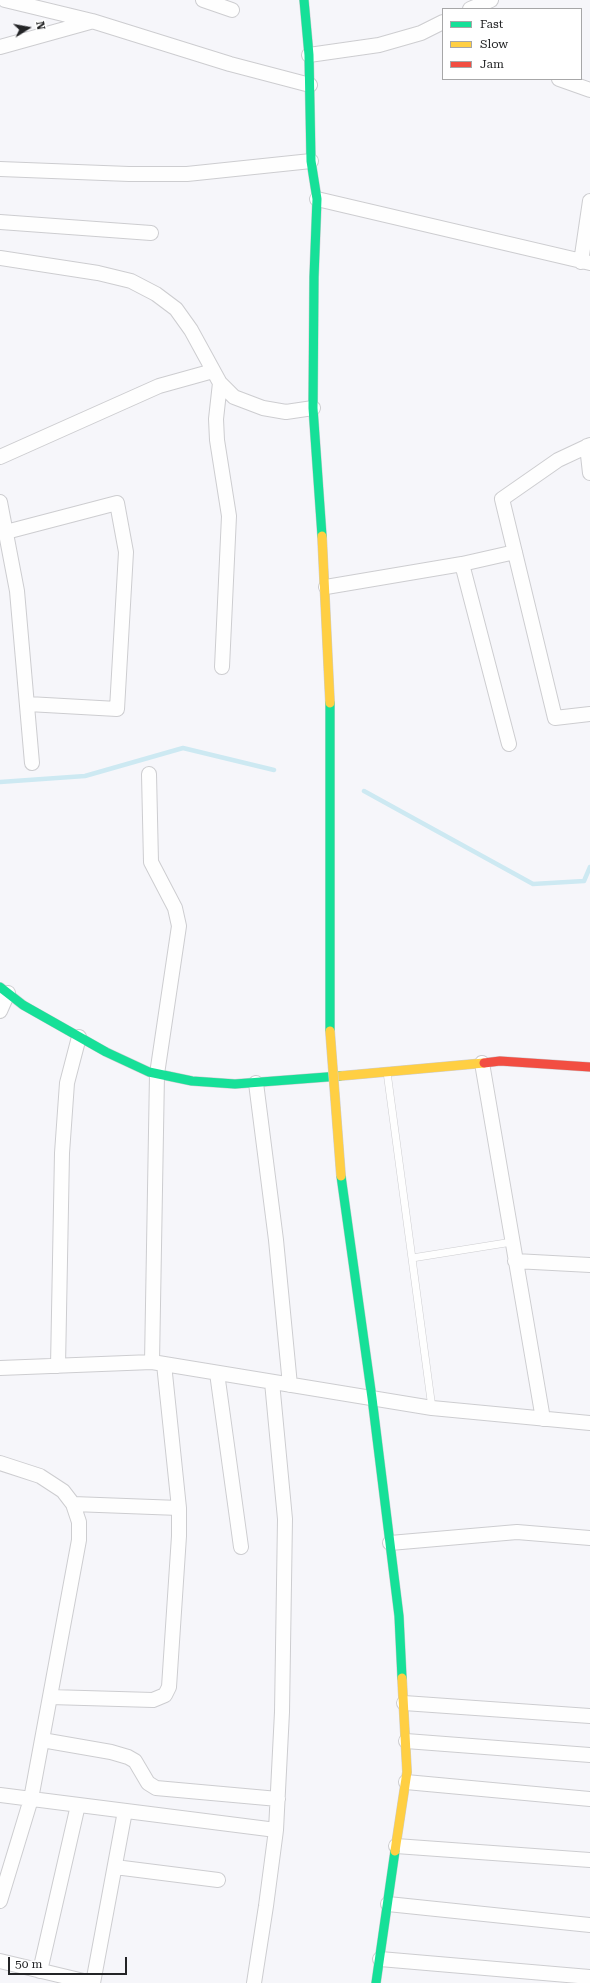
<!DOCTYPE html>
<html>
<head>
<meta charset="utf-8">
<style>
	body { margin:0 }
	#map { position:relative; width:590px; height:1983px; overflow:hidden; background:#f6f6fa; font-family:"Roboto Serif",serif }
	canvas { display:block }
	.legend { position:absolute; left:442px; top:8px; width:140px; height:72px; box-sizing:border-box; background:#fff; border:1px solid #a7a7a8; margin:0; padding:5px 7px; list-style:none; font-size:12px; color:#232426 }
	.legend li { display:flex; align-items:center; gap:8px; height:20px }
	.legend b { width:20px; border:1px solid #a7a7a8 }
	.north { position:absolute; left:8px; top:8px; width:40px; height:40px; -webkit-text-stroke:3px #fff; paint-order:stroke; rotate:79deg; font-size:11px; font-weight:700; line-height:16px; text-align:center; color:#232426 }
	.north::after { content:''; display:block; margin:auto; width:14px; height:18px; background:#232426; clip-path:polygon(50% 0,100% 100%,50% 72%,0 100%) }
	.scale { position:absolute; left:8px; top:1957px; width:119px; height:18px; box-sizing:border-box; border:2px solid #232426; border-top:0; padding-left:5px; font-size:12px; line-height:14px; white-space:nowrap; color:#232426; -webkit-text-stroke:3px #fff; paint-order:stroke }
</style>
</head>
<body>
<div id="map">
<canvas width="590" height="1983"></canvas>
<ul class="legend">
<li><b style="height:5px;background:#16e098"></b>Fast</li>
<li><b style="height:5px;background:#ffcf43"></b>Slow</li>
<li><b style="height:5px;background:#f24e42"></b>Jam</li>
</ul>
<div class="north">N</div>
<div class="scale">50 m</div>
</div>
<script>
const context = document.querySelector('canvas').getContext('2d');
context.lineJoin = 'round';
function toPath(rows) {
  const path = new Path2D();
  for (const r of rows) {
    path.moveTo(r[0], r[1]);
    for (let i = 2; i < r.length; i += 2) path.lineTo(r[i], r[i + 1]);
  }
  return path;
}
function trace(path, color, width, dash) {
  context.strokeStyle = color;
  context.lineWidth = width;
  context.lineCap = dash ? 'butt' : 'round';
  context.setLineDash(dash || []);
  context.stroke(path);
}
trace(toPath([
	[0,782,85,776,183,748,274,770],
	[364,791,533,884,584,881,590,867]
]), '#cde9f2', 4.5);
const lane = toPath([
	[387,1072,432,1408],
	[412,1258,512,1242]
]);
const street = toPath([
	[5,0,92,21,230,64,310,85],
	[203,0,232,10],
	[470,9,491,0],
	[0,47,90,22],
	[309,55,379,45,421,33,443,22],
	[559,79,590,90],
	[0,169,129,174,187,174,311,161],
	[317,199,590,263],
	[0,222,151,233],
	[0,258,98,273,131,281,156,294,176,309,191,330,220,383,234,397,263,408,286,412,313,408],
	[581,262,590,201],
	[220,383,216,419,217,440,229,516,222,667],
	[590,445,558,460,502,499,555,718,590,714],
	[587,446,590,473],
	[0,457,159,386,213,371],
	[0,502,17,591,32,763],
	[6,532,117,503,126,552,117,709,28,704],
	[462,564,509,744],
	[326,587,462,564,515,552],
	[149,774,151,862,175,908,179,926,157,1074,152,1362],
	[0,1011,8,993],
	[482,1063,543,1419],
	[256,1083,276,1240,290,1385],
	[515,1261,590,1265],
	[58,1366,62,1153,67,1083,79,1037],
	[0,1368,152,1362,432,1408,590,1423],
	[217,1373,241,1547],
	[0,1463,40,1476,63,1491,73,1504,79,1522,79,1540,31,1799,0,1901],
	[73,1504,179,1508],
	[390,1543,517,1532,590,1538],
	[50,1697,153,1700,165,1695,169,1687,179,1536,179,1508,164,1364],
	[404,1703,590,1716],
	[42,1740,111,1752,128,1757,135,1761,148,1783,156,1788,278,1799],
	[406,1741,590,1755],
	[406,1782,590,1799],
	[0,1795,276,1830],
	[396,1846,590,1860],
	[115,1867,218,1880],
	[388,1904,590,1925],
	[380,1959,590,1977],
	[0,1961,92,1983],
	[40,1971,78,1805],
	[93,1983,125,1811],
	[254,1983,266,1906,276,1830,282,1712,285,1519,272,1382]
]);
const fast = toPath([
	[304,0,309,55,311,161,317,199,314,277,313,408,322,536],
	[330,703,330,1031],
	[0,987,23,1005,106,1052,149,1072,192,1081,235,1084,340,1076],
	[341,1176,372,1398,399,1616,402,1678],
	[376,1983,395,1851]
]);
const slow = toPath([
	[322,536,330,703],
	[340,1076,484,1063],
	[395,1851,407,1772,402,1678]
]);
const jam = toPath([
	[484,1063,500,1061,590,1067]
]);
trace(lane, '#cdcdd0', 8);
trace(street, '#cdcdd0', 16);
trace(fast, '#cdcdd0', 10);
trace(slow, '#cdcdd0', 10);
trace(jam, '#cdcdd0', 10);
trace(lane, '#fefefe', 7);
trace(street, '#fefefe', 14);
trace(fast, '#16e098', 9);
trace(slow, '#ffcf43', 9);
trace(jam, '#f24e42', 9);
const slowBridge = toPath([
	[330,1031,341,1176]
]);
trace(slowBridge, '#cdcdd0', 10, []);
trace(slowBridge, '#ffcf43', 9);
</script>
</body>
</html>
